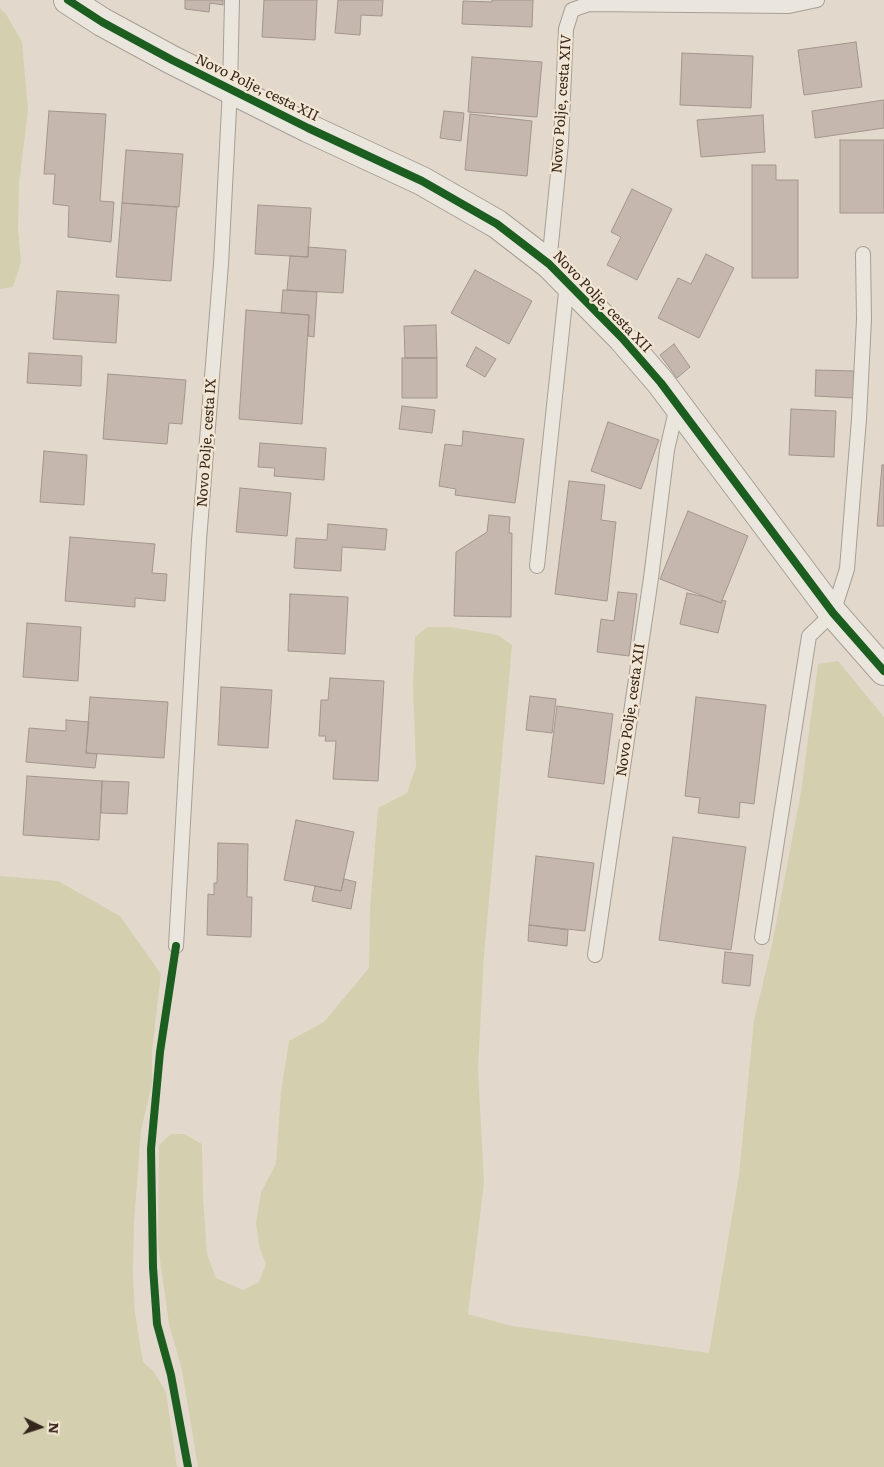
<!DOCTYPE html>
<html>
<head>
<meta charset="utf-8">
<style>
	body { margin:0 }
	#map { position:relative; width:884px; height:1467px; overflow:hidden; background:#e2d9cc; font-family:Literata,serif }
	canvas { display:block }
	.north { position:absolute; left:15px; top:1402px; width:50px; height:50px; -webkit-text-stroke:4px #f3e6d2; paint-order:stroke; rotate:94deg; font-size:14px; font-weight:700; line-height:20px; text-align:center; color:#35271e }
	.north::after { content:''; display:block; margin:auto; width:18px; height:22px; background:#35271e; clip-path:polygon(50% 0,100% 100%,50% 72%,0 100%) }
</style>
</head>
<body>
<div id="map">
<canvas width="884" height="1467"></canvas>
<div class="north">N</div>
</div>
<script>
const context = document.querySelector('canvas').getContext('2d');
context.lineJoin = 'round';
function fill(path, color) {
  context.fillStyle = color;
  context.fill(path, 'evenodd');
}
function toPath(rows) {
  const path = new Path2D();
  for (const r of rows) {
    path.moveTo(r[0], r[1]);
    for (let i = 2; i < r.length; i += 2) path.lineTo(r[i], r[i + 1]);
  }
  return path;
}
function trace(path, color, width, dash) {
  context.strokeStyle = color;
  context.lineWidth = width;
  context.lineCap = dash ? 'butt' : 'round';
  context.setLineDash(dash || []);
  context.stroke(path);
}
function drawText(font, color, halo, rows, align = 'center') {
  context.font = font + ' Literata,serif';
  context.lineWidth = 4.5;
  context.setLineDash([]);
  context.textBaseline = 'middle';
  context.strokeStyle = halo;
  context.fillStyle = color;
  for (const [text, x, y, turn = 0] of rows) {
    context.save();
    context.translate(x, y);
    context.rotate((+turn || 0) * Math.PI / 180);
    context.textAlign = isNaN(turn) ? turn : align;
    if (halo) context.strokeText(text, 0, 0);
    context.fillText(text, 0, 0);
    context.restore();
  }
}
fill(toPath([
	[0,8,6,14,22,42,28,110,19,184,18,228,21,262,13,287,0,289],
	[427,627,451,627,498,635,512,645,484,956,478,1068,484,1183,468,1314,512,1326,709,1353,739,1175,754,1020,772,945,801,792,818,664,838,661,884,717,884,1467,198,1467,182,1370,169,1324,158,1245,159,1145,171,1134,184,1134,202,1144,203,1196,207,1254,216,1278,243,1290,259,1282,266,1264,259,1246,256,1223,261,1192,276,1164,281,1092,289,1041,324,1022,369,968,370,908,378,808,407,793,416,767,413,687,415,637],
	[0,876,58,881,120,916,161,974,152,1051,152,1085,141,1130,134,1223,133,1273,135,1313,143,1362,154,1372,166,1392,177,1467,0,1467]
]), '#d4d0af');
const building = toPath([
	[185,0,223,0,223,5,210,3,209,12,185,9,185,0],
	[264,0,317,0,315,40,262,37,264,0],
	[338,0,383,0,382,16,361,15,360,35,335,33,338,0],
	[492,0,533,0,532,27,462,24,463,1,492,2,492,0],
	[856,42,862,87,804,95,798,50,856,42],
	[682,53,753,56,751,108,680,105,682,53],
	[472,57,542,62,537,117,468,112,472,57],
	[884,100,884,128,815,138,812,111,884,100],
	[49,111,106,114,100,201,114,202,111,242,68,237,69,206,53,204,55,174,44,174,49,111],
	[444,111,464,113,461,141,440,138,444,111],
	[470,114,532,121,527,176,465,170,470,114],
	[763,115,765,152,701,157,697,120,763,115],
	[840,140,884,140,884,213,840,213,840,140],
	[126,150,183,154,179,207,122,203,126,150],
	[752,165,776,165,776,180,798,180,798,278,752,278,752,165],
	[632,189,672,209,637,280,607,265,621,237,611,232,632,189],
	[122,203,177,207,171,281,116,277,122,203],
	[258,205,311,208,308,257,255,254,258,205],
	[308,247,346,250,343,293,287,290,290,256,308,257,308,247],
	[706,254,734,268,699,338,658,318,678,278,691,284,706,254],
	[475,270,532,301,509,344,451,313,475,270],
	[283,290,317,292,314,337,308,336,309,315,281,313,283,290],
	[57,291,119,295,116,343,53,339,57,291],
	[246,310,309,315,302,424,239,419,246,310],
	[436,325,437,358,405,358,404,326,436,325],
	[674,344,690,367,677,378,660,355,674,344],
	[476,347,496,359,485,377,466,366,476,347],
	[29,353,82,356,81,386,27,383,29,353],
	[402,358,437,358,437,398,402,398,402,358],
	[816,370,854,371,853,398,815,396,816,370],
	[108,374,186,380,182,424,169,423,167,444,103,439,108,374],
	[402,406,435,410,432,433,399,429,402,406],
	[791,409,836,411,834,457,789,455,791,409],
	[608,422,659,440,641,489,591,471,608,422],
	[463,431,524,439,515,503,455,495,456,489,439,486,445,444,462,446,463,431],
	[260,443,326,448,324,480,274,476,275,468,258,467,260,443],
	[44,451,87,455,84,505,40,502,44,451],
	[882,465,884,465,884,526,877,526,882,465],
	[569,481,605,485,601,520,616,522,607,601,555,594,569,481],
	[240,488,291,493,287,536,236,532,240,488],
	[688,511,748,536,721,603,660,579,688,511],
	[489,515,510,517,509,533,512,533,511,617,454,616,456,552,487,532,489,515],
	[328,524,387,529,385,550,342,547,341,571,294,568,296,538,327,540,328,524],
	[70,537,155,544,152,573,167,574,165,601,135,598,135,607,65,601,70,537],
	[618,592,637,594,629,656,597,652,601,619,614,621,618,592],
	[687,593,705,597,721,603,722,600,726,601,718,633,680,624,687,593],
	[290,594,348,597,345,654,288,651,290,594],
	[27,623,81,627,78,681,23,677,27,623],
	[330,678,384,681,378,781,333,779,336,741,325,741,326,736,319,736,321,700,328,700,330,678],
	[221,687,272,690,268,748,218,745,221,687],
	[530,696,556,699,552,733,526,730,530,696],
	[90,697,168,702,164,758,86,753,90,697],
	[696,697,766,705,754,804,740,802,739,818,698,813,700,798,685,796,696,697],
	[557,706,613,714,604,784,548,777,557,706],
	[66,720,89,722,86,753,97,754,95,768,26,762,29,728,66,731,66,720],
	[27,776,102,781,99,840,23,835,27,776],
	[102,781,129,782,127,814,101,813,102,781],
	[296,820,354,832,341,891,284,880,296,820],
	[673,837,746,847,731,950,659,940,673,837],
	[218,843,248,844,247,897,252,897,251,937,207,935,208,894,214,895,214,883,217,883,218,843],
	[536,856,594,863,585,931,529,925,536,856],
	[344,879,356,882,351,909,312,901,315,886,341,891,344,879],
	[529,925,568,930,567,946,528,941,529,925],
	[725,952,753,955,750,986,722,983,725,952]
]);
fill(building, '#c5b7ad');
trace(building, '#a2958c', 1);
const service = toPath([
	[549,264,561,143,566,29,572,10,589,4,789,6,817,0],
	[537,566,567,283],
	[762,937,809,636,833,613,847,569,859,419,864,319,863,254],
	[176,946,199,540,221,264,230,89,232,0],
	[595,955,651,578,667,450,677,406]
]);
const minor = toPath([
	[68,0,102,22,172,60,308,128,422,181,497,224,549,264,622,338,661,383,833,613,884,671]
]);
trace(service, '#a79f95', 16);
trace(minor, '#a79f95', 30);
trace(service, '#eae5dd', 14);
trace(minor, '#eae5dd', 28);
trace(toPath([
	[68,0,102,22,172,60,308,128,422,181,497,224,549,264,622,338,661,383,833,613,884,671],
	[176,946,160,1052,151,1149,153,1267,157,1324,171,1375,188,1467]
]), '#1b5e20', 8);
drawText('14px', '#35271e', '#f3e6d2', [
	["Novo Polje, cesta XII",257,88,26],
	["Novo Polje, cesta XIV",562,104,-86],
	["Novo Polje, cesta XII",602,302,46],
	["Novo Polje, cesta IX",207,443,-86],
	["Novo Polje, cesta XII",631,710,-82]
]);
</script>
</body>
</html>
